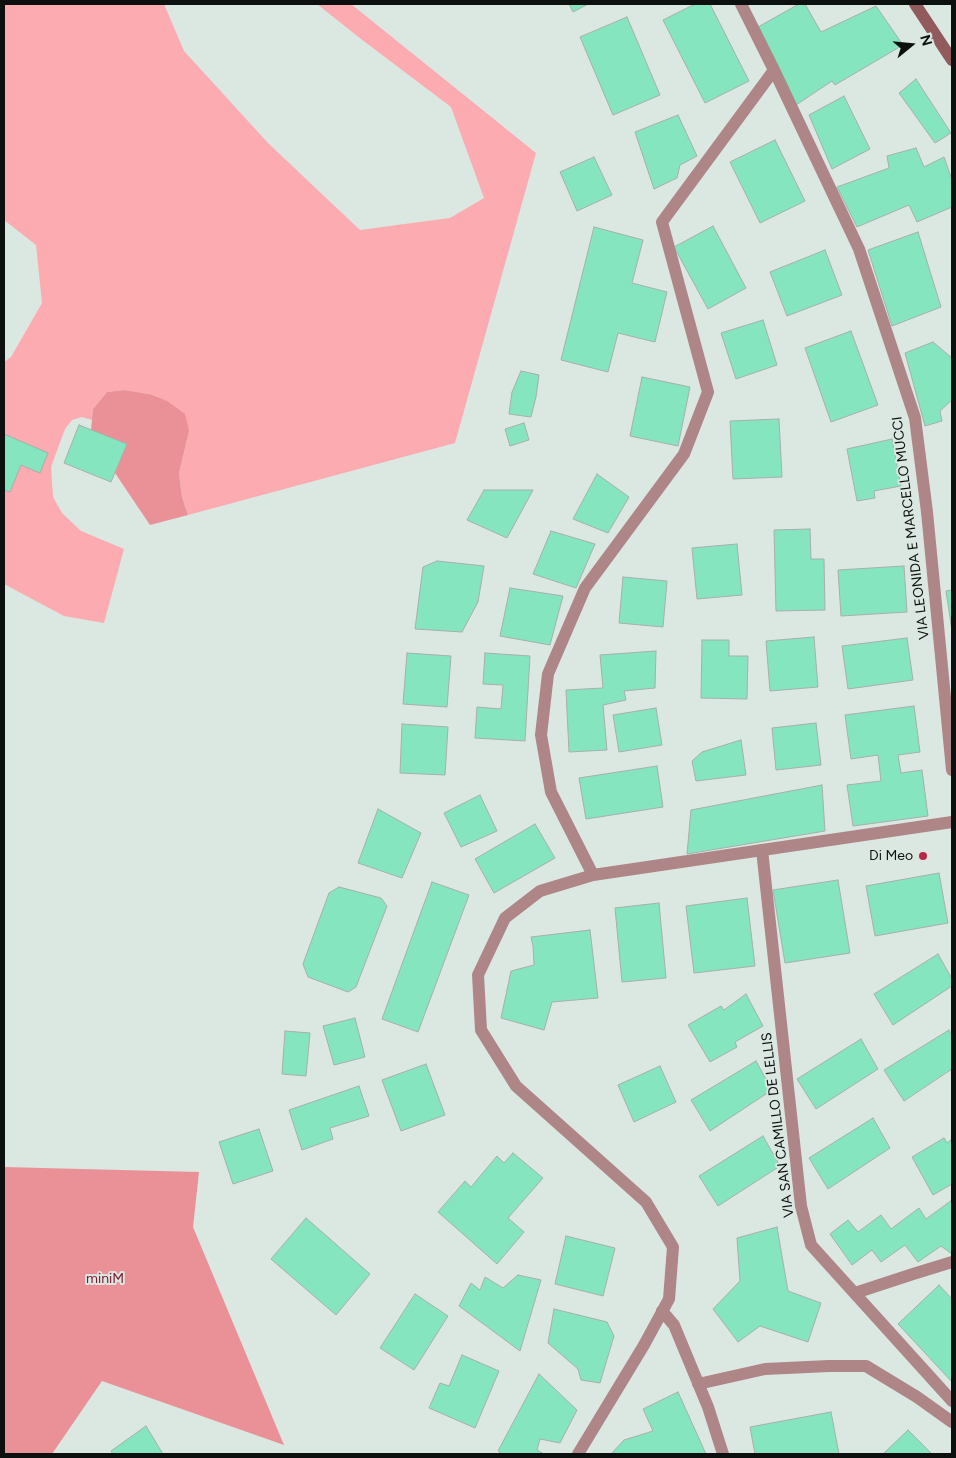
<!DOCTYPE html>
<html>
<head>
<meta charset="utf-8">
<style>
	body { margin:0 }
	#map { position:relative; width:956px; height:1458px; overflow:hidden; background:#dbe7e1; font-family:Figtree,sans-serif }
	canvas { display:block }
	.frame { position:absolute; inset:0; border:5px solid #0c100e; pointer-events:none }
	.north { position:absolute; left:886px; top:20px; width:50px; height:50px; -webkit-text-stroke:4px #dbe7e1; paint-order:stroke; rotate:73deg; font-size:14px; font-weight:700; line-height:20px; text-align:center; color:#0c100e }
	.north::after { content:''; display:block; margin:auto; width:18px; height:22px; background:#0c100e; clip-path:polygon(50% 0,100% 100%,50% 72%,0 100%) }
</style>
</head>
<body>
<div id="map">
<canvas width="956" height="1458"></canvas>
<div class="frame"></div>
<div class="north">N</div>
</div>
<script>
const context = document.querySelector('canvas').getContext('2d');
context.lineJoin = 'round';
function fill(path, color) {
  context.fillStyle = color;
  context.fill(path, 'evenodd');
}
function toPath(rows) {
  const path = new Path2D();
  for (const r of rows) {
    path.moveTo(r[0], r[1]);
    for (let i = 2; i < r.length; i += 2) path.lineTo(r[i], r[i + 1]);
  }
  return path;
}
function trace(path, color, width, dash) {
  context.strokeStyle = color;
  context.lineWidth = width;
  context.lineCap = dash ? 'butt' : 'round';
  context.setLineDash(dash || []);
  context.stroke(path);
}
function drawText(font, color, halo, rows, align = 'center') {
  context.font = font + ' Figtree,sans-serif';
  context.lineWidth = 4;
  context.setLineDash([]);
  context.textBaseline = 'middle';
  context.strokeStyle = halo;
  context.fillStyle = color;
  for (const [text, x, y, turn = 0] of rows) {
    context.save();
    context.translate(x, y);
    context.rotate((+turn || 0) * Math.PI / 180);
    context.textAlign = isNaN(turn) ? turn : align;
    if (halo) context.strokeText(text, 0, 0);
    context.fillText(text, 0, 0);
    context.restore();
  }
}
fill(toPath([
	[4,4,164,4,184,51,268,143,360,230,450,218,484,198,451,107,361,39,317,4,351,4,536,153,455,443,188,515,182,497,179,473,189,431,149,394,124,390,107,392,93,409,92,420,82,417,72,420,65,429,51,467,53,497,62,513,81,531,124,549,104,623,64,616,4,584,4,362,11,357,42,303,36,245,4,220]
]), '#fcabb0');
fill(toPath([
	[124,390,149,394,167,401,185,414,189,431,179,473,182,497,188,515,150,525,115,473,126,444,91,430,93,409,107,392],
	[4,1167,199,1172,193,1227,284,1445,102,1381,52,1454,4,1454]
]), '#ea9198');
const building = toPath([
	[569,4,588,4,573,12,569,4],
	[695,4,710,4,749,81,705,103,663,20,695,4],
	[799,4,805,4,821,32,876,6,903,45,835,85,832,81,796,105,758,27,799,4],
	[627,17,660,95,613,115,580,37,627,17],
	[916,79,951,133,935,143,899,93,916,79],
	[844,96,870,149,832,169,809,115,844,96],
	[678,115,697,156,680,165,677,178,654,189,635,132,678,115],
	[775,140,805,201,760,223,730,162,775,140],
	[916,148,924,167,944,157,952,180,952,207,917,222,909,205,857,227,837,187,889,168,887,156,916,148],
	[594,157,612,195,577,211,560,172,594,157],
	[713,226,746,288,708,309,674,247,713,226],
	[594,227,643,240,632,283,667,292,655,342,618,333,608,372,561,360,594,227],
	[918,232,941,307,892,326,868,250,918,232],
	[825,250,842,295,787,316,770,272,825,250],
	[763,320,777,365,736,379,721,333,763,320],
	[851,331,878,405,831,422,805,348,851,331],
	[933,342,952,358,952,400,940,411,942,421,925,426,905,353,933,342],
	[521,371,539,375,536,397,531,417,509,414,512,392,521,371],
	[642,377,690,387,678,446,630,436,642,377],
	[779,419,782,477,733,479,730,421,779,419],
	[524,423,529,440,510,446,505,429,524,423],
	[79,425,127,444,111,482,64,463,79,425],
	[4,434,48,453,40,473,21,465,10,492,4,490,4,434],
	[892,439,901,486,874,491,875,498,857,501,847,449,892,439],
	[597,474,629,497,608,533,573,519,597,474],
	[484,490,533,490,507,538,467,520,484,490],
	[810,529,811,559,824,559,825,610,776,611,774,530,810,529],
	[551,531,595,544,576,588,533,574,551,531],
	[737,544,742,595,697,599,692,548,737,544],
	[437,561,484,566,478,602,462,632,415,629,423,567,437,561],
	[904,566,907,612,841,616,838,570,904,566],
	[623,577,667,581,663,627,619,623,623,577],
	[510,588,563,596,550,645,500,636,510,588],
	[952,590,952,631,946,591,952,590],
	[814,637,818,687,770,691,766,641,814,637],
	[907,638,913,680,848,689,842,646,907,638],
	[702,640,729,640,729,656,748,656,747,699,701,698,702,640],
	[656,651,655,688,624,691,626,700,603,705,607,750,569,752,566,690,603,688,600,655,656,651],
	[407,653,451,656,447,707,403,704,407,653],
	[485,653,530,656,525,741,475,738,477,707,501,709,503,685,483,684,485,653],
	[914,706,920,752,898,755,901,773,922,770,928,816,853,826,847,785,881,781,878,755,851,759,845,715,914,706],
	[656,708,662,745,619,752,613,715,656,708],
	[816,723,821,765,776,770,772,728,816,723],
	[402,724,448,727,445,775,400,773,402,724],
	[741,740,746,775,696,781,692,761,702,752,741,740],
	[657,766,663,807,586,819,579,778,657,766],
	[822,785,825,831,687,854,691,810,822,785],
	[480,795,497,831,461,847,444,813,480,795],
	[378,809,421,833,402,878,358,863,378,809],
	[535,824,555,858,494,893,475,859,535,824],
	[939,873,948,923,875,936,866,886,939,873],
	[838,880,850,953,785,963,773,890,838,880],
	[432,882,469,895,418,1032,382,1019,432,882],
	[339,887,381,898,387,906,356,987,348,992,308,977,303,964,329,893,339,887],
	[747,898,755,966,694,973,686,906,747,898],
	[659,903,666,978,622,982,615,908,659,903],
	[590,930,598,998,552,1002,544,1030,501,1018,511,971,534,965,533,946,531,937,590,930],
	[938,954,952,979,952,986,893,1025,874,994,938,954],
	[746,994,763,1026,735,1042,737,1047,710,1062,688,1025,721,1006,724,1010,746,994],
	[355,1018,365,1057,334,1065,323,1026,355,1018],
	[949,1030,952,1036,952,1069,904,1101,884,1070,949,1030],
	[285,1031,310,1033,306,1076,282,1074,285,1031],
	[861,1039,878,1069,816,1109,797,1079,861,1039],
	[756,1061,772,1090,710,1131,691,1100,756,1061],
	[426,1064,445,1115,401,1131,382,1080,426,1064],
	[660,1066,676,1102,634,1122,618,1085,660,1066],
	[359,1086,369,1116,330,1128,333,1139,302,1150,289,1110,359,1086],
	[873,1118,890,1148,828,1189,809,1158,873,1118],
	[259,1129,273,1171,233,1184,219,1142,259,1129],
	[763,1136,780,1166,718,1206,699,1176,763,1136],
	[944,1138,947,1143,952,1139,952,1184,933,1195,912,1157,944,1138],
	[513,1153,543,1178,508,1218,524,1232,497,1264,438,1212,465,1181,471,1187,497,1156,504,1163,513,1153],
	[952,1200,952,1254,941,1246,918,1262,905,1245,881,1262,872,1250,852,1265,830,1234,848,1220,858,1232,881,1215,891,1229,919,1208,926,1219,952,1200],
	[306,1218,370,1274,336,1315,271,1259,306,1218],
	[777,1227,788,1291,821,1303,808,1342,760,1326,738,1342,713,1309,740,1281,737,1238,777,1227],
	[566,1236,615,1248,603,1296,555,1284,566,1236],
	[518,1275,541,1280,520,1351,459,1306,471,1283,480,1290,485,1277,503,1288,518,1275],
	[939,1285,952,1299,952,1382,898,1324,939,1285],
	[415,1294,448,1316,414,1370,380,1348,415,1294],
	[554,1309,607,1322,614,1336,600,1383,581,1380,578,1369,548,1343,554,1309],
	[462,1355,499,1371,475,1428,429,1408,440,1383,449,1386,462,1355],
	[539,1374,577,1410,560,1443,540,1439,537,1450,544,1454,502,1454,498,1451,539,1374],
	[678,1392,706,1454,611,1454,624,1440,653,1431,643,1409,678,1392],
	[831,1412,839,1454,755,1454,750,1427,831,1412],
	[146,1426,163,1454,113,1454,111,1451,146,1426],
	[908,1430,932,1454,883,1454,908,1430]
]);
fill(building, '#85e5be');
trace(building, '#a5b0ab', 1);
trace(toPath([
	[741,4,774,70,859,249,915,418,927,512,952,770],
	[762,850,801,1206,811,1245,952,1401],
	[593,875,551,792,541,735,548,674,585,588,684,454,708,392,662,222,774,70],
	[855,1293,913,1274,952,1262],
	[662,1311,674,1325,708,1407,723,1454],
	[698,1384,765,1369,829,1366,866,1366,917,1397,952,1422]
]), '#ae8688', 12);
trace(toPath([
	[578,1454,644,1345,669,1299,673,1247,646,1202,516,1086,481,1030,478,975,505,918,540,891,593,875,952,822]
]), '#ae8688', 12);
trace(toPath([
	[915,4,952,60]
]), '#915a5d', 12);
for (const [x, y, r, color] of [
	[923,856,5,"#b82745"]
]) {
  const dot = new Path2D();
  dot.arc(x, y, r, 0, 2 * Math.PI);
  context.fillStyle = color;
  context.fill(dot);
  trace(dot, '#dbe7e1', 2);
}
drawText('14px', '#0c100e', '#dbe7e1', [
	["VIA LEONIDA E MARCELLO MUCCI",911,528,-97],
	["VIA SAN CAMILLO DE LELLIS",778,1125,-97]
]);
drawText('14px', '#0c100e', '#dbe7e1', [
	["Di Meo",913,856]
], 'right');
drawText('14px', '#80182e', '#dbe7e1', [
	["miniM",105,1279]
]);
</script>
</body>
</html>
